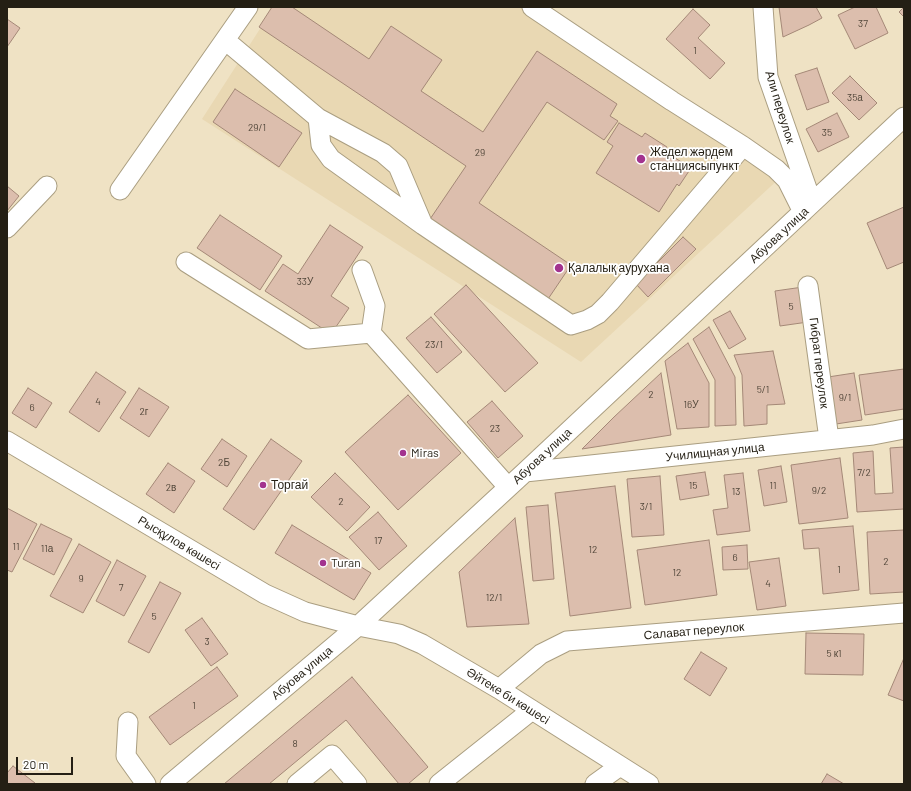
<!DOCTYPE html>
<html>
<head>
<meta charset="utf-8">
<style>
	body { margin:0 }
	#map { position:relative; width:911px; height:791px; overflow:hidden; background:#efe2c4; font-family:Barlow,sans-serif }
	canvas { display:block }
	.frame { position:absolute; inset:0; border:8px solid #241f14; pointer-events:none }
	.scale { position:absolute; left:16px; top:757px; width:57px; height:18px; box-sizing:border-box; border:2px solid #241f14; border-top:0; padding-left:5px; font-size:12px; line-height:14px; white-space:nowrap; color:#241f14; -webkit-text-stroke:3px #fff; paint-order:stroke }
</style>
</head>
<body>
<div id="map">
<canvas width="911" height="791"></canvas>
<div class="frame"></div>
<div class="scale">20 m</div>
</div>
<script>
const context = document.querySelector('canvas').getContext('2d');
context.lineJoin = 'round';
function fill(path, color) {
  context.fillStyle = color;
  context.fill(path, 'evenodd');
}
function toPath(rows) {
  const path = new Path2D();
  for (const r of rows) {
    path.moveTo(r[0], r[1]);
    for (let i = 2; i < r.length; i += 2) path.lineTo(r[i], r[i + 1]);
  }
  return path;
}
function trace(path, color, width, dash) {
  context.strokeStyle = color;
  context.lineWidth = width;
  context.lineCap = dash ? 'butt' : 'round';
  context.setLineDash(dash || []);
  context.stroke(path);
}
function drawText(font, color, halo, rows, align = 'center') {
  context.font = font + ' Barlow,sans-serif';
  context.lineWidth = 3.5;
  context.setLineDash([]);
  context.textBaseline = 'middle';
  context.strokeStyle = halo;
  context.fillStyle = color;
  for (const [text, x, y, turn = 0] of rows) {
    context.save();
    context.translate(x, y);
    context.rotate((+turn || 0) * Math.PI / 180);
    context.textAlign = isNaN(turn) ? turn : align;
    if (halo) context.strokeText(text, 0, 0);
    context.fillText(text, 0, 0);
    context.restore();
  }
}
fill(toPath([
	[274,7,521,7,783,175,581,362,202,119]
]), '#e9d8b3');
const building = toPath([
	[272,7,292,7,369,59,391,26,442,60,421,91,483,132,537,51,617,104,610,116,618,121,604,140,547,102,479,203,571,265,544,305,426,225,466,166,259,27,272,7],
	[779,7,816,7,822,18,809,25,783,37,779,7],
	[855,7,876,7,888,33,855,49,838,15,855,7],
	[904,7,904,17,899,12,904,7],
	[693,9,710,25,698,38,725,63,710,79,666,39,693,9],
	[7,19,20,28,7,47,7,19],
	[817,68,829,102,807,110,795,75,817,68],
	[850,76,877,103,859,120,832,93,850,76],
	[235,89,302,133,279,167,213,122,235,89],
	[837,113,849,137,818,152,806,129,837,113],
	[619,123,642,137,645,133,667,147,664,151,691,168,679,186,677,184,659,212,596,173,613,146,607,142,619,123],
	[7,186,19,196,7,211,7,186],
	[904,207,904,262,887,269,867,223,904,207],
	[220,215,282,256,260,290,197,248,220,215],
	[330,225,363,247,331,296,349,308,331,334,265,291,283,264,298,274,330,225],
	[683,237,696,249,648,297,636,284,683,237],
	[466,285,538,363,505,392,434,314,466,285],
	[803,287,808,322,780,326,775,291,803,287],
	[730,311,746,339,729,349,713,320,730,311],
	[431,317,462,352,437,373,406,338,431,317],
	[709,327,735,377,736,425,715,426,715,380,693,339,709,327],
	[688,343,709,383,709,427,677,429,665,361,688,343],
	[773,351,785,404,767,405,767,424,744,426,742,375,734,355,773,351],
	[904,369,904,409,865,415,859,375,904,369],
	[96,372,126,392,99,432,69,412,96,372],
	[661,373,671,435,582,449,614,417,661,373],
	[854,373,862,420,836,424,828,377,854,373],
	[28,388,52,403,36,428,12,413,28,388],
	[139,388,169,407,149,437,120,418,139,388],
	[408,395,461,453,398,510,345,452,408,395],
	[492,401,523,436,498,458,467,422,492,401],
	[222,439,247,456,227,487,201,469,222,439],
	[271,439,302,461,254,530,223,509,271,439],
	[904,447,904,509,857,512,853,453,873,451,875,494,893,493,890,448,904,447],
	[840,458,848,518,799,524,791,465,840,458],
	[168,463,195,481,174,513,146,494,168,463],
	[781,466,787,502,764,506,758,470,781,466],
	[705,472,709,495,680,500,676,476,705,472],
	[335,473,370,507,347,531,311,497,335,473],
	[743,473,750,531,717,535,713,510,728,508,724,475,743,473],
	[660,476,664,535,632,537,627,479,660,476],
	[615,486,631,608,570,616,555,493,615,486],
	[548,505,554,579,533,581,526,507,548,505],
	[7,508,37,524,12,572,7,570,7,508],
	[378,512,407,546,379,570,349,537,378,512],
	[515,518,529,624,467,627,459,572,515,518],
	[41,524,72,539,54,575,23,559,41,524],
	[292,525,371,573,354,600,275,553,292,525],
	[853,526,859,590,823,594,819,548,804,549,802,530,853,526],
	[904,530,904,592,870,594,867,532,904,530],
	[709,540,717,595,645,605,637,550,709,540],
	[79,544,111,562,83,613,50,596,79,544],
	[747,545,748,569,723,570,722,547,747,545],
	[779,558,786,606,757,610,749,562,779,558],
	[117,560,146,576,124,616,96,601,117,560],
	[160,582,181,593,149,653,128,642,160,582],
	[202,618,228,654,211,666,185,630,202,618],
	[806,633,864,634,863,675,805,674,806,633],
	[701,652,727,668,710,696,684,679,701,652],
	[904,658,904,701,888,695,904,658],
	[217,667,238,696,170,745,149,717,217,667],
	[352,677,428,767,408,784,399,784,346,720,269,784,224,784,352,677],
	[13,766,35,783,34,784,7,784,7,773,13,766],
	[827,774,844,784,821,784,827,774]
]);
fill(building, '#dcbead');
trace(building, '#a48877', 1);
const minor = toPath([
	[532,7,672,101,743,146,776,169,787,180,803,212],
	[763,7,768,77,812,203],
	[225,40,318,118,383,153,398,166,423,225,571,325,587,320,598,314,610,302,743,146],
	[318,118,321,145,331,159,423,225],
	[120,190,248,7],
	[7,228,47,186],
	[186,262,308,339,371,333],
	[362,270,375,306,371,333,508,487],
	[808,286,829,439],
	[7,441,265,594,305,612,358,626,399,634,422,644,499,689,649,784],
	[525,472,873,435,904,429],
	[499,689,541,654,567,641,904,613],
	[128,722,126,756,146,784],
	[170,784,358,626,525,472,904,117],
	[297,784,332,755,357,784],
	[439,784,532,710],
	[595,784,620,766]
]);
trace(minor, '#aa9e81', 21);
trace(minor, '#fff', 19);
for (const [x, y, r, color] of [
	[641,159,5,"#a3338f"],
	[559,268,5,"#a3338f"],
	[403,453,4,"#a3338f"],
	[263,485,4,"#a3338f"],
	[323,563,4,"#a3338f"]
]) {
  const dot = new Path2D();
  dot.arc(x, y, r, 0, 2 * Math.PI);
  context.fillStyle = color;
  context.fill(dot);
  trace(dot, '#fff', 1.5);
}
drawText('10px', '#52473a', null, [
	["37",863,24],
	["1",695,51],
	["35а",855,98],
	["29/1",257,128],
	["35",827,133],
	["29",480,153],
	["33У",305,282],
	["5",791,307],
	["23/1",434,345],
	["5/1",763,390],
	["2",651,395],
	["9/1",845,398],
	["4",98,402],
	["16У",691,405],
	["6",32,408],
	["2г",144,412],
	["23",495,429],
	["2Б",224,463],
	["7/2",864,473],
	["15",693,486],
	["11",773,486],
	["2в",171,488],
	["9/2",819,491],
	["13",736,492],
	["2",341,502],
	["3/1",646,507],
	["17",378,541],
	["11",16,547],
	["11а",47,549],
	["12",593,550],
	["6",735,558],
	["2",886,562],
	["1",839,570],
	["12",677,573],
	["9",81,579],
	["4",768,584],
	["7",121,588],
	["12/1",494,598],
	["5",154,617],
	["3",207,642],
	["5 к1",834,654],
	["1",194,706],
	["8",295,744]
]);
drawText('12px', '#241f14', '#fff', [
	["Али переулок",780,107,73],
	["Абуова улица",779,235,-43],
	["Гибрат переулок",819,363,83],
	["Училищная улица",715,452,-6],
	["Абуова улица",542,456,-43],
	["Рысқұлов көшесі",179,543,31],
	["Салават переулок",694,631,-5],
	["Абуова улица",302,673,-40],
	["Әйтеке би көшесі",508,696,32]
]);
drawText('12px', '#241f14', '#fff', [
	["Жедел жәрдем",650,152],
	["станциясыпункт",650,166],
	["Қалалық аурухана",568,268],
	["Miras",411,453],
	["Торгай",271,485],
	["Turan",331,563]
], 'left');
</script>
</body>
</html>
